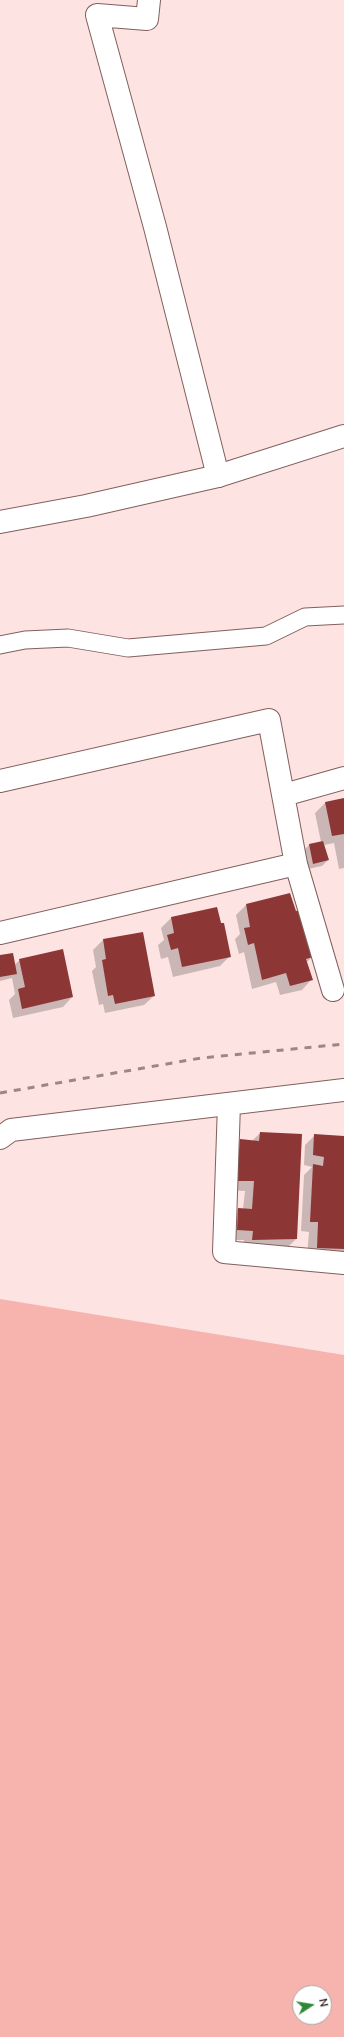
<!DOCTYPE html>
<html>
<head>
<meta charset="utf-8">
<style>
	body { margin:0 }
	#map { position:relative; width:344px; height:2037px; overflow:hidden; background:#fde4e2; font-family:"Nunito Sans",sans-serif }
	canvas { display:block }
	.north { position:absolute; left:292px; top:1985px; width:40px; height:40px; box-sizing:border-box; background:#fff; border:1px solid #ada7a6; border-radius:50%; rotate:78deg; font-size:11px; font-weight:700; line-height:16px; text-align:center; color:#322321 }
	.north::after { content:''; display:block; margin:auto; width:14px; height:18px; background:#308837; clip-path:polygon(50% 0,100% 100%,50% 72%,0 100%) }
</style>
</head>
<body>
<div id="map">
<canvas width="344" height="2037"></canvas>
<div class="north">N</div>
</div>
<script>
const context = document.querySelector('canvas').getContext('2d');
context.lineJoin = 'round';
function fill(path, color) {
  context.fillStyle = color;
  context.fill(path, 'evenodd');
}
function toPath(rows) {
  const path = new Path2D();
  for (const r of rows) {
    path.moveTo(r[0], r[1]);
    for (let i = 2; i < r.length; i += 2) path.lineTo(r[i], r[i + 1]);
  }
  return path;
}
function trace(path, color, width, dash) {
  context.strokeStyle = color;
  context.lineWidth = width;
  context.lineCap = dash ? 'butt' : 'round';
  context.setLineDash(dash || []);
  context.stroke(path);
}
fill(toPath([
	[0,1299,344,1355,344,2037,0,2037],
	[300,1993,324,1993,324,2017,300,2017]
]), '#f7b4af');
fill(toPath([
	[344,799,344,868,339,869,334,843,324,845,328,860,322,866,308,869,304,850,309,845,321,842,315,813,325,803],
	[246,905,312,957,306,963,311,980,302,990,280,995,276,982,252,989,244,952,239,954,235,939,240,934,236,915],
	[217,908,230,956,220,966,173,977,168,957,161,959,158,945,164,940,161,928,171,918],
	[142,933,154,996,144,1005,105,1013,103,1004,99,1005,92,971,96,967,93,950,103,940],
	[62,950,72,997,63,1007,13,1018,9,1000,15,994,12,978,0,981,0,956,14,965,20,960],
	[260,1133,296,1239,286,1249,243,1249,244,1240,227,1240,229,1218,238,1209,243,1209,245,1191,227,1190,231,1150,240,1140,252,1141],
	[315,1135,344,1137,344,1258,307,1257,309,1232,301,1231,304,1175,312,1167,304,1165,305,1145]
]), '#0003');
fill(toPath([
	[344,798,344,834,332,836,325,802],
	[323,841,329,860,313,864,309,844],
	[290,893,296,911,302,909,313,957,306,959,313,980,290,986,286,973,262,980,254,943,248,945,244,928,250,927,246,904],
	[217,907,221,923,224,923,231,957,182,967,178,948,171,950,167,935,174,933,171,917],
	[143,932,155,996,115,1004,113,995,108,996,102,960,106,959,103,939],
	[63,949,73,997,22,1009,18,989,25,987,19,959],
	[13,953,17,974,0,977,0,955],
	[260,1132,302,1134,297,1239,252,1240,253,1231,237,1230,238,1208,252,1209,254,1181,236,1181,240,1139,259,1141],
	[314,1134,344,1136,344,1249,317,1248,318,1222,310,1222,313,1164,323,1166,324,1157,313,1155]
]), '#8c3735');
const service = toPath([
	[0,645,25,640,68,638,128,648,266,636,305,617,344,615]
]);
const minor = toPath([
	[149,0,147,19,97,15,155,227,218,476],
	[0,781,269,720,296,864,333,990],
	[284,795,344,778],
	[0,933,296,864],
	[229,1104,224,1252,344,1263],
	[0,1138,11,1130,344,1090]
]);
const tertiary = toPath([
	[0,522,86,506,218,476,344,436]
]);
trace(service, '#825f5c', 19);
trace(minor, '#825f5c', 24);
trace(tertiary, '#825f5c', 24);
trace(service, '#fff', 17);
trace(minor, '#fff', 22);
trace(tertiary, '#fff', 22);
trace(toPath([
	[0,1093,201,1058,344,1044]
]), '#9b8785', 3, [7, 7]);
</script>
</body>
</html>
